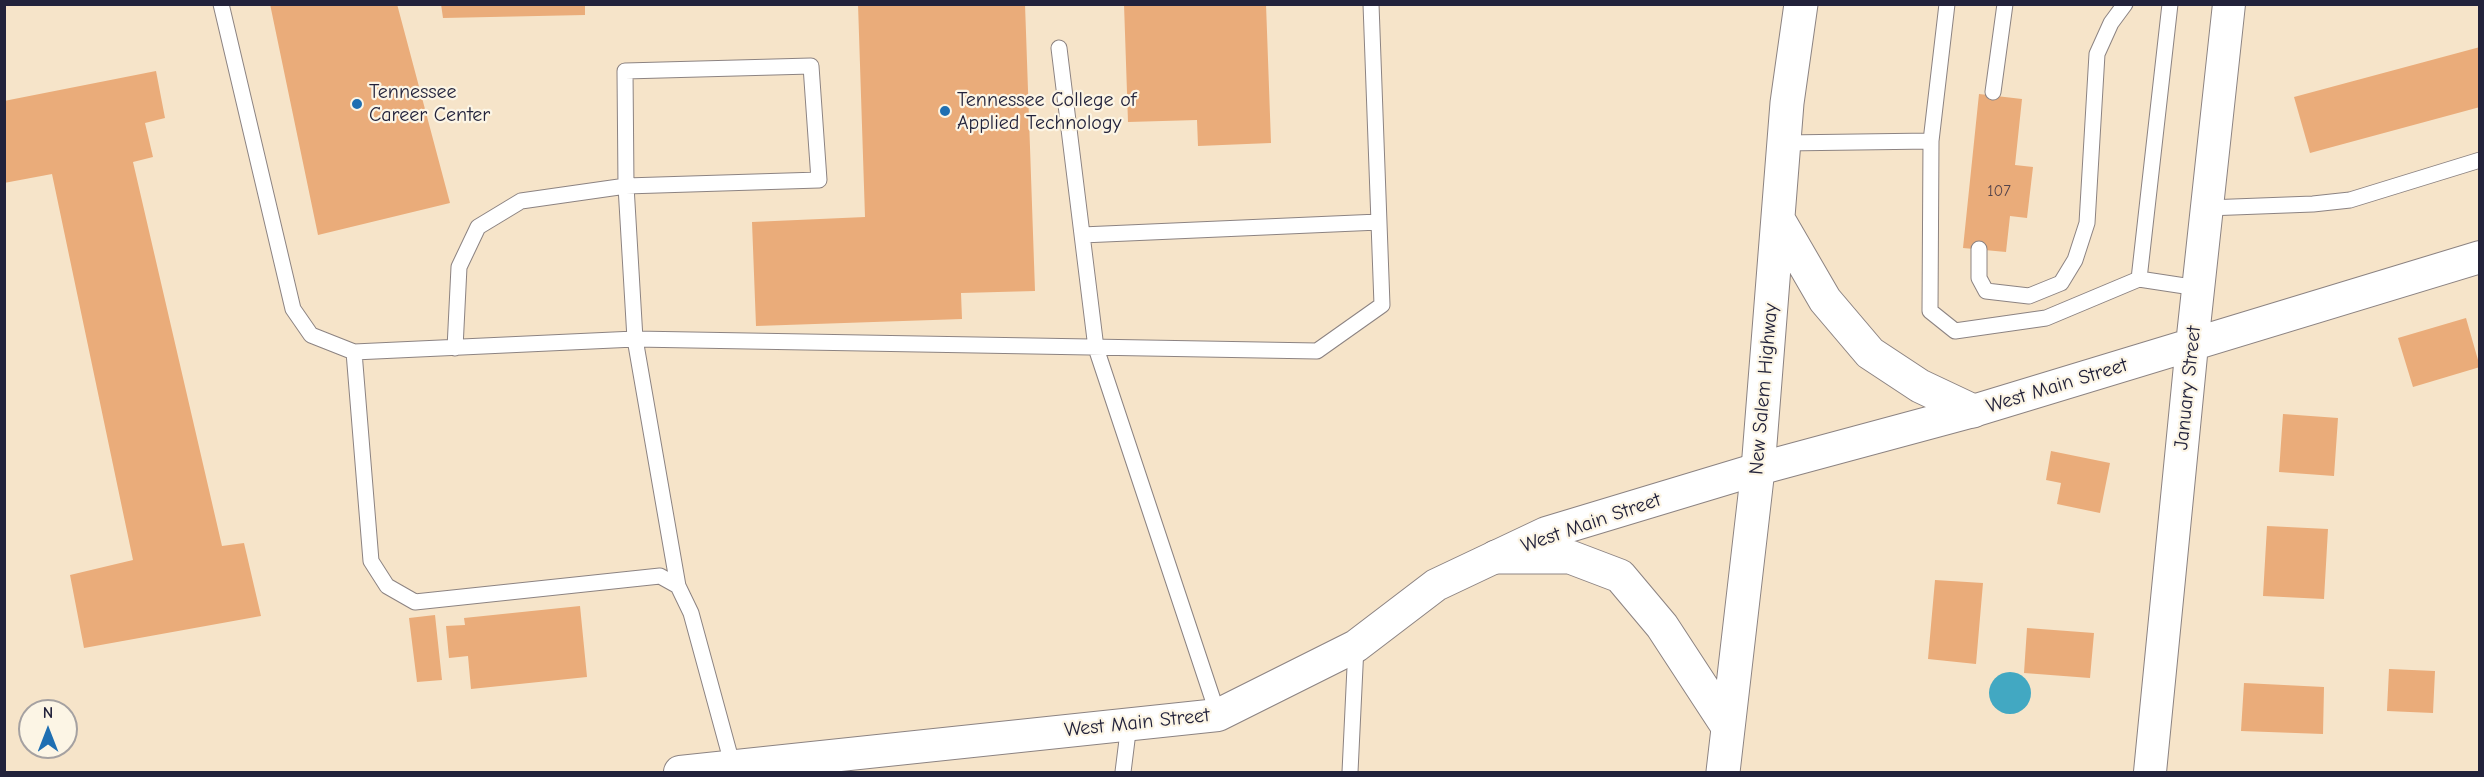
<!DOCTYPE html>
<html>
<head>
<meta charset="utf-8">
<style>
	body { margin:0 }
	#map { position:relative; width:2484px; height:777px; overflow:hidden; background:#f6e4c9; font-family:"Comic Neue",sans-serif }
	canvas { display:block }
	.frame { position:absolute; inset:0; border:6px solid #22223b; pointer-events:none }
	.north { position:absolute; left:18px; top:699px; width:60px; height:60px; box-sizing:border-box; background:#fcf5e5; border:2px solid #a5a1a1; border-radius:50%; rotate:0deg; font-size:16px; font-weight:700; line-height:24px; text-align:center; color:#22223b }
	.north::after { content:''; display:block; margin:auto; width:21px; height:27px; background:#1f6fb2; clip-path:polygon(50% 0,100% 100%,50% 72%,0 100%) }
</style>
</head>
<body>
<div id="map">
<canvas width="2484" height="777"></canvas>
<div class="frame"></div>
<div class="north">N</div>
</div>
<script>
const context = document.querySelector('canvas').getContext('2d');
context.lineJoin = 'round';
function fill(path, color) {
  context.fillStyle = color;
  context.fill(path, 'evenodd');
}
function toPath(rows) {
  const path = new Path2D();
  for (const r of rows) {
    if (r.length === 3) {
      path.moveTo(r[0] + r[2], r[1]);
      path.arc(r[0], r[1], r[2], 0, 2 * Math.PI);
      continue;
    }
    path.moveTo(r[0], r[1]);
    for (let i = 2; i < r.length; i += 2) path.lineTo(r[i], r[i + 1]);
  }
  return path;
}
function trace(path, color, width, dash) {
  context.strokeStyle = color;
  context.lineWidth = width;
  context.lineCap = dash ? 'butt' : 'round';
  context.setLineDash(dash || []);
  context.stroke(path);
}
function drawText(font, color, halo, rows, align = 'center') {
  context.font = font + ' "Comic Neue",sans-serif';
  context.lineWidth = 4.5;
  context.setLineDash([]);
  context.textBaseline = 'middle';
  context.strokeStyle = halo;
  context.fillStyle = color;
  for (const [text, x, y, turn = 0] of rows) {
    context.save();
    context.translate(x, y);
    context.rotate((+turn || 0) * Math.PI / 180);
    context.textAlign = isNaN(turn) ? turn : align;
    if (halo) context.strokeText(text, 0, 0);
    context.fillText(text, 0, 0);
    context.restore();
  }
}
fill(toPath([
	[2010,693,21]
]), '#42a8c2');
fill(toPath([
	[270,4,397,4,450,203,318,235],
	[441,4,585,4,585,15,443,18],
	[858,4,1025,4,1035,291,961,293,962,319,756,326,752,222,865,217],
	[1124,4,1266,4,1271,143,1198,146,1197,120,1128,122],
	[2480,47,2480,107,2310,153,2294,97],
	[156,71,165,118,145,123,153,157,133,162,222,546,244,543,261,616,84,648,70,575,133,560,52,174,4,183,4,101],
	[1979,94,2022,99,2015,165,2033,167,2027,218,2010,216,2006,252,1963,248],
	[2466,318,2480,367,2413,387,2398,338],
	[2283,414,2338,418,2334,476,2279,472],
	[2051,451,2110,463,2100,513,2057,504,2061,483,2046,480],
	[2267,526,2328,529,2324,599,2263,596],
	[1935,580,1983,583,1976,664,1928,659],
	[580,606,587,677,471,689,468,656,449,658,446,626,465,625,464,618],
	[435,615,442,680,417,682,409,618],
	[2027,628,2094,633,2090,678,2024,673],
	[2389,669,2435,671,2433,713,2387,711],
	[2244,683,2324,687,2323,734,2241,731]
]), '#eaac7a');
const lane = toPath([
	[221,4,293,309,311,335,354,352,371,561,387,586,415,602,660,576,678,586,691,613,733,767],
	[1947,4,1931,141,1930,311,1955,331,2046,318,2139,279,2198,288],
	[1059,48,1096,348,1218,715],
	[1993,92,2005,4],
	[1784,143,1931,141],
	[2207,208,2313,204,2350,200,2480,160],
	[1082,235,1379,222],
	[1979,249,1979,278,1986,291,2029,296,2061,283,2075,260,2087,223,2097,54,2111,23,2125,4],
	[2139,279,2170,4],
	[354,352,635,339,626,186,625,71,811,66,819,180,626,186,521,201,478,227,459,267,455,348],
	[678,586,635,339,1317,351,1382,305,1371,4],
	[1123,772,1129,724],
	[1350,772,1356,646]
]);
const street = toPath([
	[680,772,1218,715,1356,646,1436,585,1546,533,1758,469,1973,411,2480,257],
	[2150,772,2192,345,2229,4]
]);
const primary = toPath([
	[1778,219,1825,300,1870,353,1920,386,1973,411],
	[1496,557,1570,557,1620,576,1662,626,1728,727],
	[1723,772,1758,469,1787,103,1801,4]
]);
trace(lane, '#8c8382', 17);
trace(street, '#8c8382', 34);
trace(primary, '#8c8382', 35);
trace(lane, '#fff', 15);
trace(street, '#fff', 32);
trace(primary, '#fff', 33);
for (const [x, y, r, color] of [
	[357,104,6,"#1f6fb2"],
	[945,111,6,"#1f6fb2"]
]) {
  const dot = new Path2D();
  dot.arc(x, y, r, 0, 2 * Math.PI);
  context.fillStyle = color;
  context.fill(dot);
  trace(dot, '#fcf5e5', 2);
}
drawText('16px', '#54444b', null, [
	["107",1999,191]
]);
drawText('20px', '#22223b', '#fcf5e5', [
	["Tennessee",369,92],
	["Career Center",369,115],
	["Tennessee College of",957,100],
	["Applied Technology",957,123]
], 'left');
drawText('20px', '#22223b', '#fcf5e5', [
	["West Main Street",2057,386,-17],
	["January Street",2188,388,-84],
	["New Salem Highway",1764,389,-85],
	["West Main Street",1591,523,-19],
	["West Main Street",1137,723,-6]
]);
</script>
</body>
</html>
